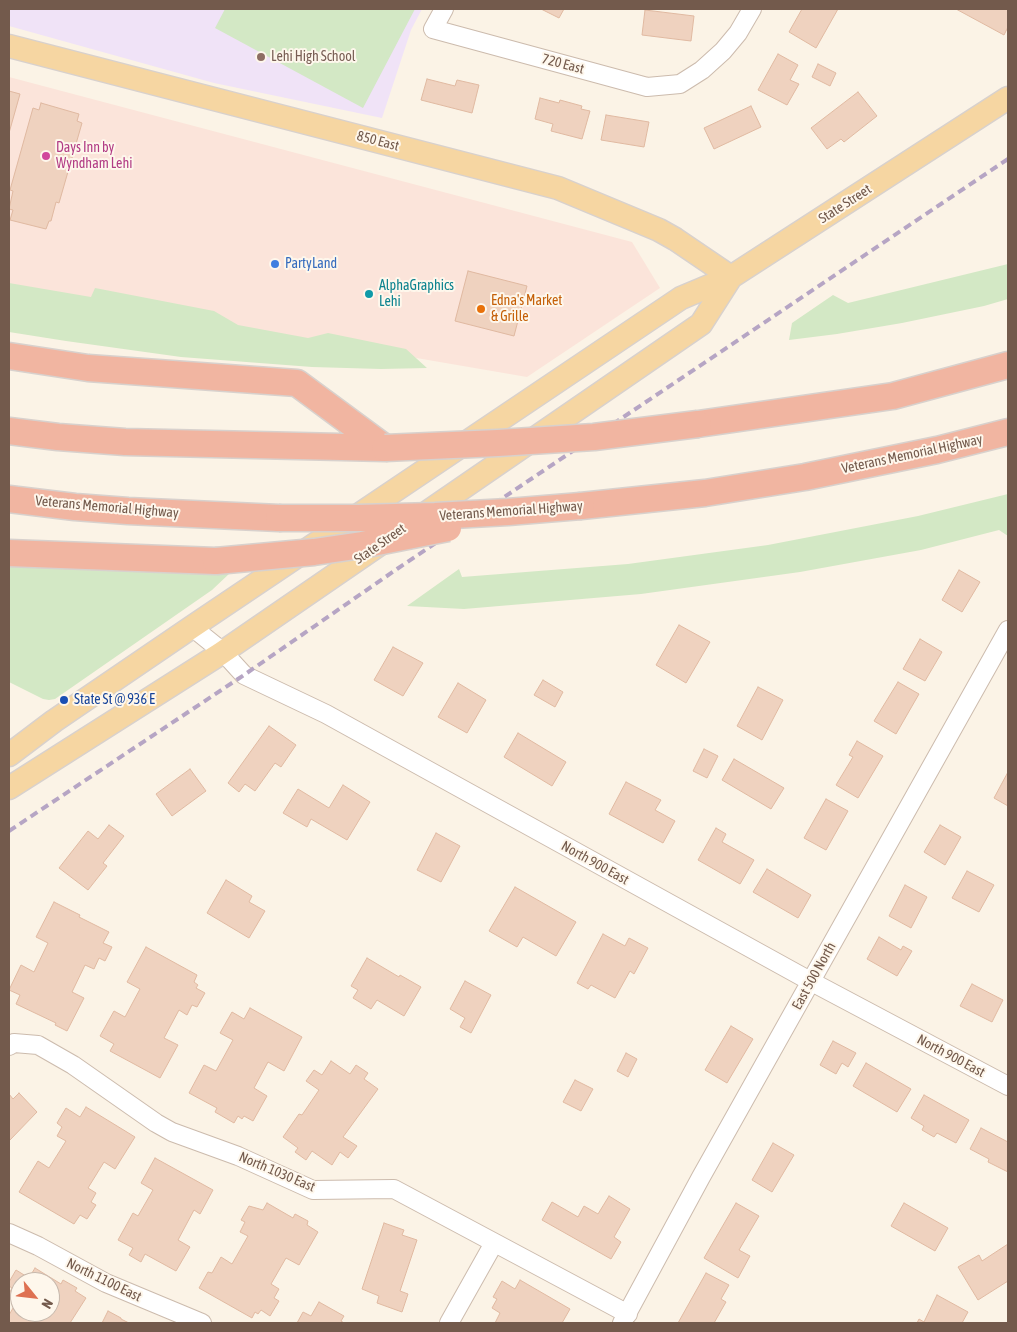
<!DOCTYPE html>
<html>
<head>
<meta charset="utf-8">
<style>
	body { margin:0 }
	#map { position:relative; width:1017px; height:1332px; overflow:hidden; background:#fbf3e6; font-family:"Asap Condensed",sans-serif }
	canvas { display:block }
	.frame { position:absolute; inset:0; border:10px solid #735a4c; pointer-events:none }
	.north { position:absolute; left:10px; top:1272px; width:50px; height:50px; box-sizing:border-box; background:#fef7ec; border:1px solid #c6b8ac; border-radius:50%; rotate:119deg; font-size:14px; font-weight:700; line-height:20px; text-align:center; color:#735a4c }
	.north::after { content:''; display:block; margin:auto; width:18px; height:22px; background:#de7152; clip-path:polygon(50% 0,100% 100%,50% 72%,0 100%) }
</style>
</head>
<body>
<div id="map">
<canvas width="1017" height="1332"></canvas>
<div class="frame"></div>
<div class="north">N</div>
</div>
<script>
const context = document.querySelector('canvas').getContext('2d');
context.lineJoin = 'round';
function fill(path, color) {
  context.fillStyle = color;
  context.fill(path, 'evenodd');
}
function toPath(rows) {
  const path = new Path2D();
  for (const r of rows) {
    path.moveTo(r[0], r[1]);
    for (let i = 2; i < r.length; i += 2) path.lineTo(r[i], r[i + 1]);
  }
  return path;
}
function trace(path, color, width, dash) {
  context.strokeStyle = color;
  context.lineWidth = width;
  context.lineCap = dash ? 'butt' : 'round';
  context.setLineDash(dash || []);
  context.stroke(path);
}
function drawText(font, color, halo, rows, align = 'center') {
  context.font = font + ' "Asap Condensed",sans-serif';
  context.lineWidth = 4;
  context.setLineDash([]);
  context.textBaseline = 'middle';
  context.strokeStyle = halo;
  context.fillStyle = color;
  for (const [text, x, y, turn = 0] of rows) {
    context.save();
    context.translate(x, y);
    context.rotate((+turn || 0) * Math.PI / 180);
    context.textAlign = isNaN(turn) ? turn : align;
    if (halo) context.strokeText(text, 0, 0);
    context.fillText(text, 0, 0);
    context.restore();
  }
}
fill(toPath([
	[9,77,632,242,660,288,527,377,9,288]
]), '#fbe4da');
fill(toPath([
	[9,9,422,9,411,30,382,118,214,83,9,26]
]), '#f0e3f7');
fill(toPath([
	[225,9,415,9,363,108,215,28],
	[1008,264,1008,299,984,306,902,323,837,334,789,340,792,323,833,295,848,303],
	[9,283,91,297,95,288,214,311,238,325,308,338,328,333,406,349,427,368,381,369,312,367,181,357,66,341,9,332],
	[1008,494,1008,536,999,530,921,550,800,572,641,594,464,609,407,606,459,569,462,577,628,564,768,545,918,516],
	[9,561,230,573,212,590,55,699,49,700,43,699,9,682]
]), '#d3e8c5');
const building = toPath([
	[541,9,564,9,559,18,541,9],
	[802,9,838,9,816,48,789,32,802,9],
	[956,9,1008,9,1008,27,1004,35,956,9],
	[645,10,694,16,691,41,642,35,645,10],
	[778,54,798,65,790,80,799,84,787,105,758,90,778,54],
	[818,64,836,73,830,86,812,77,818,64],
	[427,79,455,86,457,80,479,85,472,113,421,100,427,79],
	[9,91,20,94,9,133,9,91],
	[858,92,877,116,844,142,841,139,827,149,811,128,858,92],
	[540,98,559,103,560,100,582,106,581,109,590,111,582,139,551,131,553,124,535,119,540,98],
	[41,103,79,114,77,121,82,123,59,203,56,202,51,221,49,221,46,229,10,220,13,210,9,209,13,191,10,190,33,108,39,110,41,103],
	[751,106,761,127,714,149,704,128,751,106],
	[606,115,649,122,644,147,601,140,606,115],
	[468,271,527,286,514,336,455,321,468,271],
	[959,570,980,582,962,612,942,600,959,570],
	[679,625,710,642,686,683,656,665,679,625],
	[920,639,942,652,925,681,903,669,920,639],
	[393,647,423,663,403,696,374,680,393,647],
	[543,680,563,692,555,707,534,695,543,680],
	[898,682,919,694,896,734,874,721,898,682],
	[458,683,486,700,467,733,438,717,458,683],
	[758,687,783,700,762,740,737,726,758,687],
	[269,726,296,745,281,767,275,763,255,791,245,784,239,792,228,783,269,726],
	[518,733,566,762,552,786,504,757,518,733],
	[857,741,883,756,858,798,836,785,853,757,849,755,857,741],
	[704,749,718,756,707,778,693,771,704,749],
	[734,759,784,788,771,809,722,780,734,759],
	[190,769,206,791,172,816,156,794,190,769],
	[1008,772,1008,806,994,798,1008,772],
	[626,782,661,800,655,810,675,821,663,843,609,814,626,782],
	[343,785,370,802,347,840,311,819,307,827,283,813,298,789,329,808,343,785],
	[826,799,848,811,826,850,804,838,826,799],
	[109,825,124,836,103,863,107,866,88,890,59,868,88,831,98,839,109,825],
	[940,825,961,837,945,865,924,852,940,825],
	[716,828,726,834,722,842,754,860,740,884,698,860,716,828],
	[436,833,460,846,441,882,417,870,436,833],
	[767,869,811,895,798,918,753,892,767,869],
	[967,871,994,885,979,912,952,898,967,871],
	[226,880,252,896,249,902,265,911,249,938,207,913,226,880],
	[905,885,927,897,911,928,889,916,905,885],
	[515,887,576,922,556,956,523,937,517,947,489,931,515,887],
	[54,902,80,915,79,917,109,932,103,943,112,947,105,961,99,958,94,969,85,965,72,992,84,998,67,1031,55,1025,56,1023,16,1004,20,995,9,990,21,965,34,972,48,943,36,937,54,902],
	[603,934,625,946,629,938,648,948,634,974,630,971,615,998,591,985,588,989,577,983,603,934],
	[879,937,901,950,903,946,912,951,897,976,867,959,879,937],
	[146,947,197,975,194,982,198,985,196,988,205,993,197,1007,192,1005,187,1015,179,1010,164,1038,178,1045,160,1078,110,1051,114,1044,100,1036,114,1011,125,1017,140,989,127,982,146,947],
	[367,958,399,977,400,975,421,987,404,1016,377,1000,371,1009,353,998,358,990,351,986,367,958],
	[465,981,491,995,471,1033,460,1027,465,1018,450,1009,465,981],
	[972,984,1003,1000,992,1022,960,1006,972,984],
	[250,1008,302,1037,284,1071,268,1062,254,1088,267,1096,253,1121,244,1116,242,1119,238,1116,234,1123,215,1112,217,1108,189,1093,204,1065,216,1071,233,1040,220,1033,232,1012,244,1019,250,1008],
	[731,1026,753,1039,727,1083,705,1070,731,1026],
	[833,1041,856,1053,848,1067,842,1063,836,1074,820,1065,833,1041],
	[626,1053,637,1059,628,1077,617,1071,626,1053],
	[331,1061,350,1074,356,1065,368,1073,364,1079,378,1089,343,1137,357,1146,348,1158,340,1152,332,1165,312,1151,306,1160,295,1152,298,1148,283,1137,299,1114,302,1115,319,1090,306,1081,314,1070,322,1075,331,1061],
	[866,1063,911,1089,897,1112,853,1086,866,1063],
	[575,1080,593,1089,581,1111,563,1102,575,1080],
	[19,1093,37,1112,10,1140,9,1139,9,1094,13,1099,19,1093],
	[924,1095,969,1120,956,1143,937,1133,934,1137,922,1130,924,1126,911,1118,924,1095],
	[86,1107,135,1137,115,1169,104,1162,88,1188,96,1193,91,1202,96,1205,87,1219,80,1215,74,1224,19,1192,38,1161,49,1168,66,1141,57,1136,62,1127,57,1123,66,1108,80,1117,86,1107],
	[981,1128,1008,1142,1008,1172,988,1162,989,1159,970,1149,981,1128],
	[773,1143,794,1155,772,1192,752,1180,773,1143],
	[155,1158,213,1190,200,1214,194,1210,178,1240,190,1247,176,1271,145,1254,141,1262,129,1255,133,1248,118,1240,133,1213,138,1216,153,1190,141,1183,155,1158],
	[609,1196,630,1209,614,1237,621,1242,611,1259,542,1220,552,1202,578,1217,584,1206,598,1214,609,1196],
	[267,1203,293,1218,295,1214,308,1221,307,1225,318,1232,299,1265,286,1258,271,1284,279,1289,274,1298,279,1301,270,1316,261,1310,258,1314,255,1312,252,1318,199,1288,208,1272,212,1273,221,1257,232,1264,248,1236,240,1232,245,1222,241,1220,249,1206,263,1210,267,1203],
	[736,1203,759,1216,739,1250,750,1256,738,1278,704,1258,736,1203],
	[904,1203,948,1228,935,1251,891,1226,904,1203],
	[384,1223,404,1230,402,1235,417,1240,400,1291,408,1294,402,1312,377,1303,379,1296,362,1289,384,1223],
	[1008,1244,1008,1281,978,1300,958,1267,979,1255,982,1261,1008,1244],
	[35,1268,61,1284,63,1280,77,1288,75,1291,86,1298,70,1323,9,1323,9,1315,16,1303,9,1298,9,1294,12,1288,9,1286,9,1282,16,1270,29,1278,35,1268],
	[20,1282,50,1282,50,1312,20,1312,20,1282],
	[706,1273,729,1285,721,1299,726,1302,714,1323,678,1323,706,1273],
	[520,1280,570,1309,562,1323,495,1323,500,1313,492,1308,497,1299,493,1297,502,1281,515,1289,520,1280],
	[937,1295,968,1312,962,1323,917,1323,919,1319,924,1322,937,1295],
	[319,1302,344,1316,341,1321,344,1323,297,1323,303,1312,311,1316,319,1302],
	[108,1311,121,1318,121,1319,129,1323,102,1323,108,1311]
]);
fill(building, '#efd2bf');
trace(building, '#e0b9a1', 1);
const minor = toPath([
	[444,9,433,29,647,87,680,84,702,70,723,51,738,33,752,9],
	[192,627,223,652,244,675,326,714,810,981,1008,1086],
	[9,1046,14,1043,38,1045,73,1065,156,1123,172,1132,238,1156,313,1190,394,1189,628,1314],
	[9,1233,38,1246,106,1283,202,1323],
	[449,1323,494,1243],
	[622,1323,701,1177,1008,630]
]);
const major = toPath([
	[9,46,558,188,659,230,675,239,731,277],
	[416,520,701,324,731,277],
	[9,755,54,721,192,627,681,298,731,277,1008,98],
	[9,788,220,654,383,542]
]);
const highway = toPath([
	[9,356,88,368,297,383,385,448],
	[698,424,893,396,1008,365],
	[9,431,58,437,125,442,385,448],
	[9,499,75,507,128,511,279,518],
	[581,506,705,493,805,477,937,450,1008,432],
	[9,553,216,561]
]);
trace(minor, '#ccbbad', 20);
trace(major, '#d8d1cd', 25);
trace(highway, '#d8d1cd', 29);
trace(minor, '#fff', 18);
trace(major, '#f6d6a2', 22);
trace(highway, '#f1b5a1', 26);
trace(toPath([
	[9,831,244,675,397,569,1008,159]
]), '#b6a5c4', 4, [8, 5]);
const highwayBridge = toPath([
	[385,448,498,443,594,437,698,424],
	[279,518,357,518,435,516,508,512,581,506],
	[216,561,314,552,362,545,448,528]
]);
trace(highwayBridge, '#d8d1cd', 29, []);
trace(highwayBridge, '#f1b5a1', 26);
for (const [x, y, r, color] of [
	[261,57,5,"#8d6e63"],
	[46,156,5,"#d1479c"],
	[275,264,5,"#3f7fe0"],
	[369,294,5,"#0f9aa8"],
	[481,309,5,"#e8710a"],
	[64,700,5,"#1a4fb4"]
]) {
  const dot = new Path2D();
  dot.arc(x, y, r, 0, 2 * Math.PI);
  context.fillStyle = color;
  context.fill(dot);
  trace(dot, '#fef7ec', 2);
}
drawText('14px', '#785e54', '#fef7ec', [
	["Lehi High School",271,57]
], 'left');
drawText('14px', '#735a4c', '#fef7ec', [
	["720 East",563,64,15],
	["850 East",378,141,15],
	["State Street",845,204,-33],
	["Veterans Memorial Highway",912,454,-12],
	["Veterans Memorial Highway",107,507,5],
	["Veterans Memorial Highway",511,511,-4],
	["State Street",380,544,-35],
	["North 900 East",595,863,29],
	["East 500 North",814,976,-61],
	["North 900 East",951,1056,28],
	["North 1030 East",277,1172,23],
	["North 1100 East",104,1280,26]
]);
drawText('14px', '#b23c85', '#fef7ec', [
	["Days Inn by",56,148],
	["Wyndham Lehi",56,164]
], 'left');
drawText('14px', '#366cbe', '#fef7ec', [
	["PartyLand",285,264]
], 'left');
drawText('14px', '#0d838f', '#fef7ec', [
	["AlphaGraphics",379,286],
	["Lehi",379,302]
], 'left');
drawText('14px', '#c56008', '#fef7ec', [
	["Edna's Market",491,301],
	["& Grille",491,317]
], 'left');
drawText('14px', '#164399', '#fef7ec', [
	["State St @ 936 E",74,700]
], 'left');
</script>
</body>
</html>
